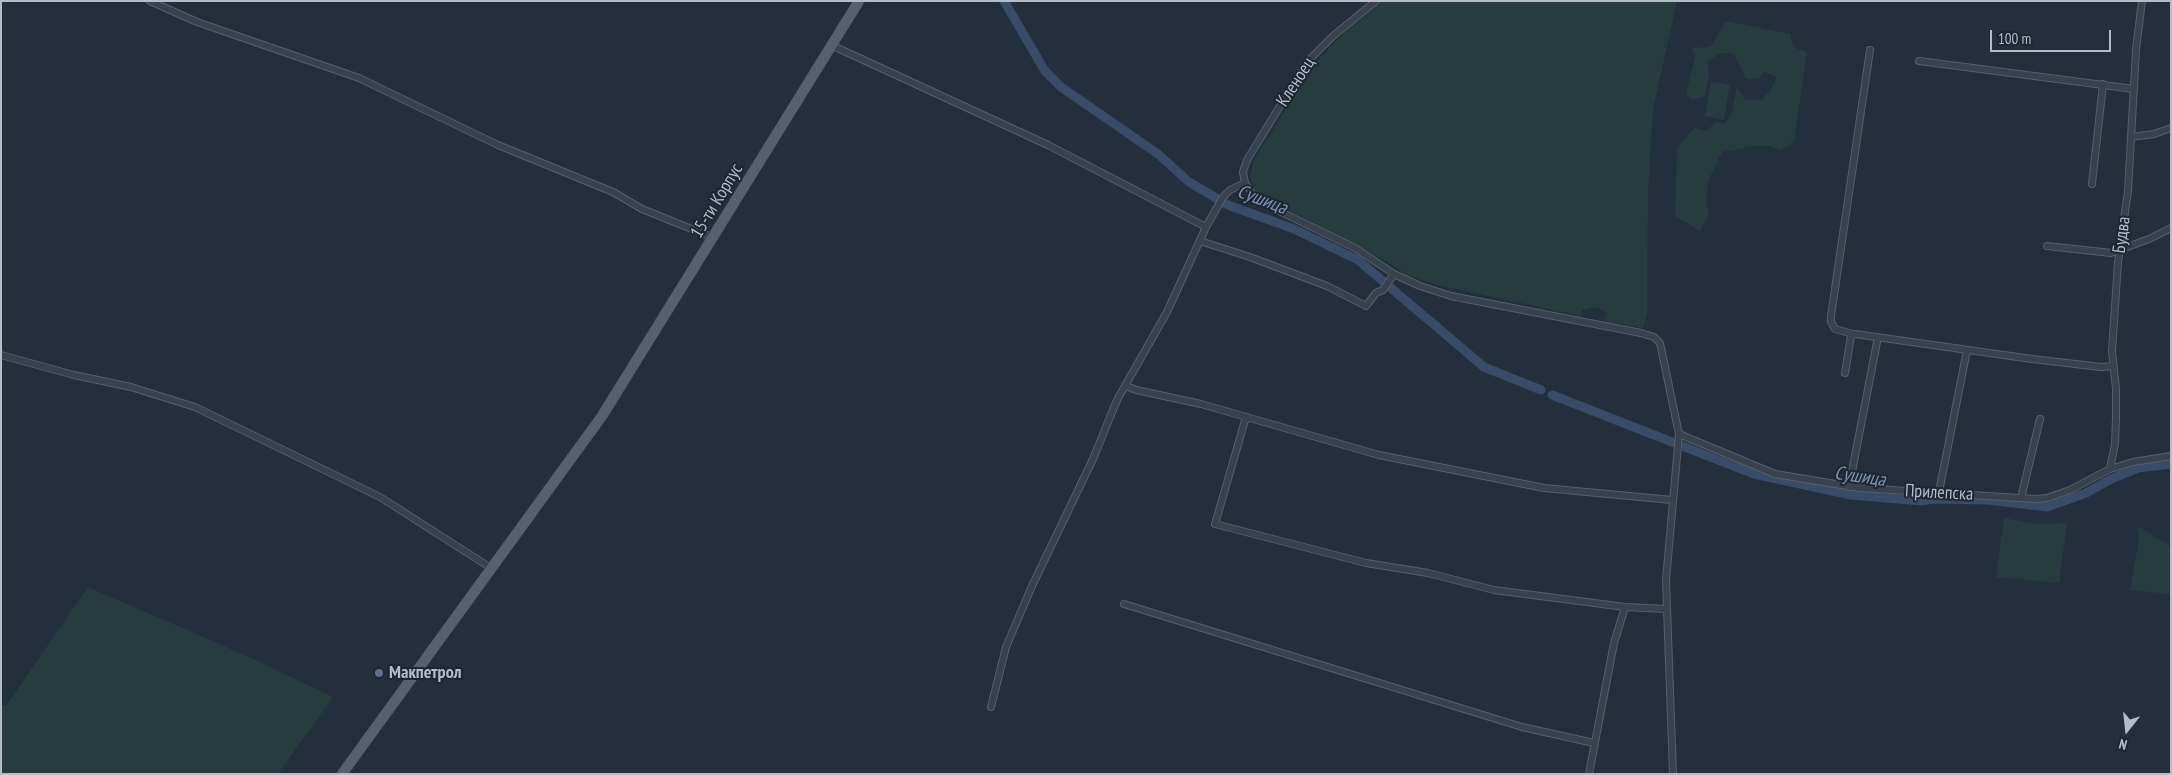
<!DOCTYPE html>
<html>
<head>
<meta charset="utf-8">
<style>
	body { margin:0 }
	#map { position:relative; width:2172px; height:775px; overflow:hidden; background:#242f3e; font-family:"PT Sans Narrow",sans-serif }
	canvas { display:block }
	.frame { position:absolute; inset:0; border:2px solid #b4bcc9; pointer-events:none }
	.north { position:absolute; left:2102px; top:705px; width:50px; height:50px; -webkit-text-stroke:4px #1d2633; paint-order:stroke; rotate:196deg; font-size:14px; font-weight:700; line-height:20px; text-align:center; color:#b4bcc9 }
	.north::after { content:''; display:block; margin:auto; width:18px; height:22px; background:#b4bcc9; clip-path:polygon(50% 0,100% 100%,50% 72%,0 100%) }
	.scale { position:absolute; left:1990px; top:30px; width:121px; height:22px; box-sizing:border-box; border:2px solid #b4bcc9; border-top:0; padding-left:6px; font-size:15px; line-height:18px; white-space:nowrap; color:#b4bcc9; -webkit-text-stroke:4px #1d2633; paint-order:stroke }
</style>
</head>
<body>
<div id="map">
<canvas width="2172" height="775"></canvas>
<div class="frame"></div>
<div class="north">N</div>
<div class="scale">100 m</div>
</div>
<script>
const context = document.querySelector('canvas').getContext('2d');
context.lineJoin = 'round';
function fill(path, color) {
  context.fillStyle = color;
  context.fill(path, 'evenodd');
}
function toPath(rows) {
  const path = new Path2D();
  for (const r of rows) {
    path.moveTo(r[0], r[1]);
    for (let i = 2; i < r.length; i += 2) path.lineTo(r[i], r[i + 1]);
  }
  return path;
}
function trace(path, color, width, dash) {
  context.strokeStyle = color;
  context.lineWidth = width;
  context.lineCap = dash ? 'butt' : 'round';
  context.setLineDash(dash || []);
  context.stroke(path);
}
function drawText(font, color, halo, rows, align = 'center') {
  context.font = font + ' "PT Sans Narrow",sans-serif';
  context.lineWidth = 4;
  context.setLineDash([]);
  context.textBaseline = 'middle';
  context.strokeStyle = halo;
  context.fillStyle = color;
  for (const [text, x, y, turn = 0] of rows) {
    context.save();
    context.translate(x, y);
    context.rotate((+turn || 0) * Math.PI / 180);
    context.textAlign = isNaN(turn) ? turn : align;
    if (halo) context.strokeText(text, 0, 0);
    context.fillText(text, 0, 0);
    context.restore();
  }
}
fill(toPath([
	[1383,1,1677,1,1653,109,1648,192,1647,314,1643,328,1604,321,1606,312,1596,307,1582,310,1581,316,1437,285,1407,275,1386,261,1275,203,1255,190,1250,177,1254,160,1295,94,1318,60,1341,36],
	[1726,21,1790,34,1793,47,1807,52,1794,141,1781,150,1769,146,1754,146,1722,152,1708,181,1706,203,1709,214,1700,231,1675,216,1677,148,1694,128,1707,131,1715,122,1725,123,1731,116,1737,87,1745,100,1761,100,1771,90,1776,77,1764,72,1758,79,1746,79,1734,54,1720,53,1707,62,1709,75,1705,96,1693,100,1686,94,1695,57,1692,48,1710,47],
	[1711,81,1730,85,1724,120,1705,116],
	[2004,518,2036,524,2067,523,2060,574,2060,583,1996,577],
	[2138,526,2171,547,2171,594,2130,590,2139,540],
	[88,587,249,657,333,697,278,774,1,774,1,704,6,706]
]), '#263c3f');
trace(toPath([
	[1004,1,1045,71,1061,87,1158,154,1189,182,1228,205,1294,229,1358,260,1484,367,1541,390],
	[1552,395,1754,474,1851,495,1922,501,1931,499,1989,500,2047,507,2086,493,2111,479,2138,468,2171,464]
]), '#394c67', 9);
const street = toPath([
	[150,1,197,22,359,78,498,145,613,192,642,209,714,238],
	[1376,1,1333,36,1307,62,1247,160,1243,172,1245,183,1252,193,1277,210,1355,248,1394,274,1420,286,1451,296,1641,333,1654,337,1660,343,1679,434,1666,580,1673,774],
	[831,45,1048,145,1206,227],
	[1919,61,2134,89],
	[2131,137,2154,134,2171,128],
	[2092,184,2103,84],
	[1200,241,1250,257,1327,286,1366,306,1376,293,1383,290,1394,274],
	[2047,246,2111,253,2149,239,2171,228],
	[1853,334,1835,329,1831,322,1831,316,1870,50],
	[1,355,74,375,131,387,195,407,380,497,491,568],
	[1845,373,1851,336,1855,334,2032,359,2101,367,2113,366],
	[1126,386,1136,390,1201,404,1379,455,1544,488,1672,500],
	[1246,417,1215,524,1366,563,1428,573,1494,590,1625,607],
	[1679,434,1775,474,1860,488,2035,499,2047,498,2070,490,2110,469,2133,462,2171,456],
	[2110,469,2115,444,2116,418,2116,389,2112,351,2118,262,2128,191,2136,50,2142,1],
	[1849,487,1878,337],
	[1939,492,1967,350],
	[2021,498,2040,419],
	[1124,604,1522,727,1594,743],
	[991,707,1006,647,1032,586,1093,459,1117,400,1167,312,1206,227,1223,197,1230,190,1245,183],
	[1589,774,1614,643,1625,607,1667,609]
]);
const primary = toPath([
	[342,774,602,416,859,1]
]);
trace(street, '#565f6c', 8);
trace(primary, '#414a57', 11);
trace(street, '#38414e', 6);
trace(primary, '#56606e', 10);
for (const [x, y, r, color] of [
	[379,673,5,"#5c6f8a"]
]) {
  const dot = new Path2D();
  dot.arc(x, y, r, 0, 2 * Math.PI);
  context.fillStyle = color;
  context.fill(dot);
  trace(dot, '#1d2633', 2);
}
drawText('18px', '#b4bcc9', '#1d2633', [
	["Кленоец",1296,82,-57],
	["15-ти Корпус",717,201,-59],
	["Будва",2122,235,-82],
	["Прилепска",1939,493,3]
]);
drawText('bold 18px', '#b4bcc9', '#1d2633', [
	["Макпетрол",389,673]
], 'left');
drawText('italic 19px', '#7c92b1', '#1d2633', [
	["Сушица",1262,200,21],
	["Сушица",1860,477,8]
]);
</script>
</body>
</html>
